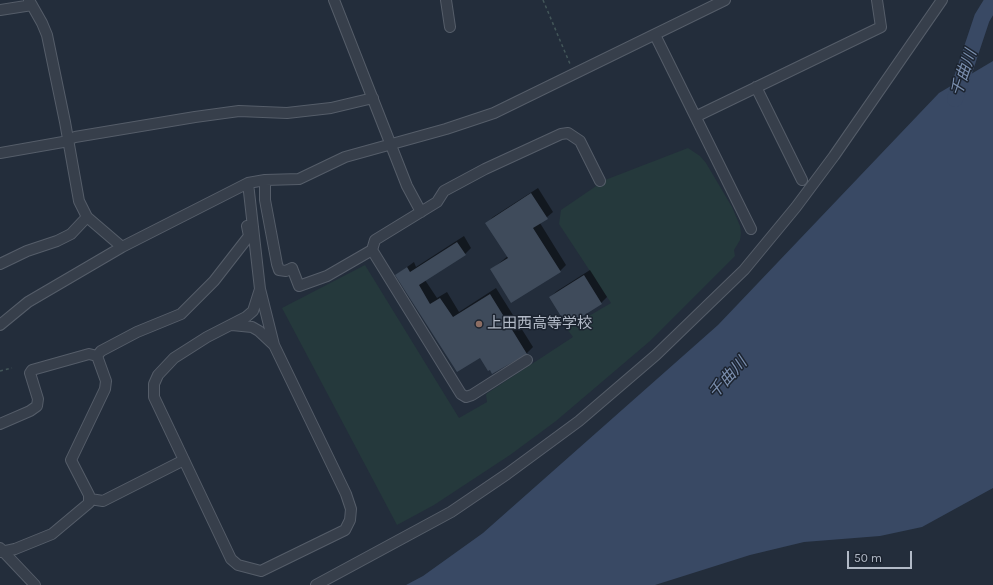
<!DOCTYPE html>
<html>
<head>
<meta charset="utf-8">
<style>
	body { margin:0 }
	#map { position:relative; width:993px; height:585px; overflow:hidden; background:#232d3b; font-family:Karla,sans-serif }
	canvas { display:block }
	.scale { position:absolute; left:847px; top:551px; width:65px; height:18px; box-sizing:border-box; border:2px solid #b2bac7; border-top:0; padding-left:5px; font-size:12px; line-height:14px; white-space:nowrap; color:#b2bac7; -webkit-text-stroke:3px #1c2430; paint-order:stroke }
</style>
</head>
<body>
<div id="map">
<canvas width="993" height="585"></canvas>
<div class="scale">50 m</div>
</div>
<script>
const context = document.querySelector('canvas').getContext('2d');
context.lineJoin = 'round';
function fill(path, color) {
  context.fillStyle = color;
  context.fill(path, 'evenodd');
}
function toPath(rows) {
  const path = new Path2D();
  for (const r of rows) {
    path.moveTo(r[0], r[1]);
    for (let i = 2; i < r.length; i += 2) path.lineTo(r[i], r[i + 1]);
  }
  return path;
}
function trace(path, color, width, dash) {
  context.strokeStyle = color;
  context.lineWidth = width;
  context.lineCap = dash ? 'butt' : 'round';
  context.setLineDash(dash || []);
  context.stroke(path);
}
function drawText(font, color, halo, rows, align = 'center') {
  context.font = font + ' Karla,"Noto Sans JP",sans-serif';
  context.lineWidth = 3;
  context.setLineDash([]);
  context.textBaseline = 'middle';
  context.strokeStyle = halo;
  context.fillStyle = color;
  for (const [text, x, y, turn = 0] of rows) {
    context.save();
    context.translate(x, y);
    context.rotate((+turn || 0) * Math.PI / 180);
    context.textAlign = isNaN(turn) ? turn : align;
    if (halo) context.strokeText(text, 0, 0);
    context.fillText(text, 0, 0);
    context.restore();
  }
}
fill(toPath([
	[688,148,700,156,706,163,732,207,740,226,741,233,740,240,734,250,735,256,650,341,556,421,510,455,434,505,397,525,282,308,365,265,459,418,487,402,486,394,573,337,567,329,611,303,559,224,561,210,605,180]
]), '#25393c');
fill(toPath([
	[993,61,993,488,922,527,880,536,804,542,750,555,655,585,406,585,423,576,483,533,718,325,939,93]
]), '#394964');
fill(toPath([
	[538,188,553,212,540,223,566,265,560,271,492,269,508,256,487,223,493,217],
	[464,236,471,248,465,254,425,280,437,298,447,292,459,312,496,288,533,347,527,353,493,373,480,356,396,275,414,262,416,267],
	[590,270,607,297,601,303,550,297,557,291]
]), '#0007');
trace(toPath([
	[955,99,982,18,993,0]
]), '#394964', 16);
fill(toPath([
	[531,193,548,219,533,228,561,272,511,303,490,269,508,258,485,223],
	[457,242,466,255,419,285,430,304,440,298,453,317,490,294,527,354,492,374,490,370,488,371,480,358,457,372,395,275,407,267,410,272],
	[584,275,602,304,567,326,549,297]
]), '#3f4b5b');
const minor = toPath([
	[29,0,42,23,47,35,65,122,79,201,87,217,122,247],
	[334,0,407,186,421,212],
	[446,0,450,27],
	[0,10,32,5],
	[655,35,751,229],
	[756,87,802,180],
	[697,116,881,27,877,0],
	[0,153,63,142,75,137,195,117,239,111,287,113,331,108,373,98],
	[265,180,265,200,277,264,279,270,286,271,292,268,299,286,327,276,372,250,375,240,437,202,444,191,485,169,561,134,568,133,580,141,600,181],
	[248,183,260,289,274,345,346,494,351,509,350,520,345,530,261,571,238,565,231,559,154,397,154,384,158,375,174,358,207,337,246,317,253,311,260,289],
	[372,250,461,394,466,397,472,395,527,360],
	[0,264,27,251,57,241,71,234,87,217],
	[0,325,28,302,122,247,248,183,265,180,299,179,345,157,446,129,494,113,725,0],
	[232,325,252,327,259,331,274,345],
	[0,424,30,411,37,406,38,399,30,373,32,370,89,354,97,356],
	[90,499,103,501,184,460],
	[0,548,35,585],
	[0,552,15,549,52,534,89,503,89,495,71,460,105,389,106,381,97,356,101,351,137,332,181,314,214,281,249,236,247,226],
	[316,585,451,512,507,474,579,421,656,355,744,270,796,207,834,156,942,0]
]);
trace(minor, '#555d69', 12);
trace(toPath([
	[543,0,570,64],
	[0,371,12,368]
]), '#435659', 1.5, [3, 3]);
trace(minor, '#373f4b', 10);
for (const [x, y, r, color] of [
	[479,324,4,"#8d6e63"]
]) {
  const dot = new Path2D();
  dot.arc(x, y, r, 0, 2 * Math.PI);
  context.fillStyle = color;
  context.fill(dot);
  trace(dot, '#1c2430', 1.5);
}
drawText('15px', '#b2bac7', '#1c2430', [
	["上田西高等学校",487,324]
], 'left');
drawText('italic 16px', '#7b8fae', '#1c2430', [
	["千曲川",964,73,-71],
	["千曲川",728,378,-48]
]);
</script>
</body>
</html>
